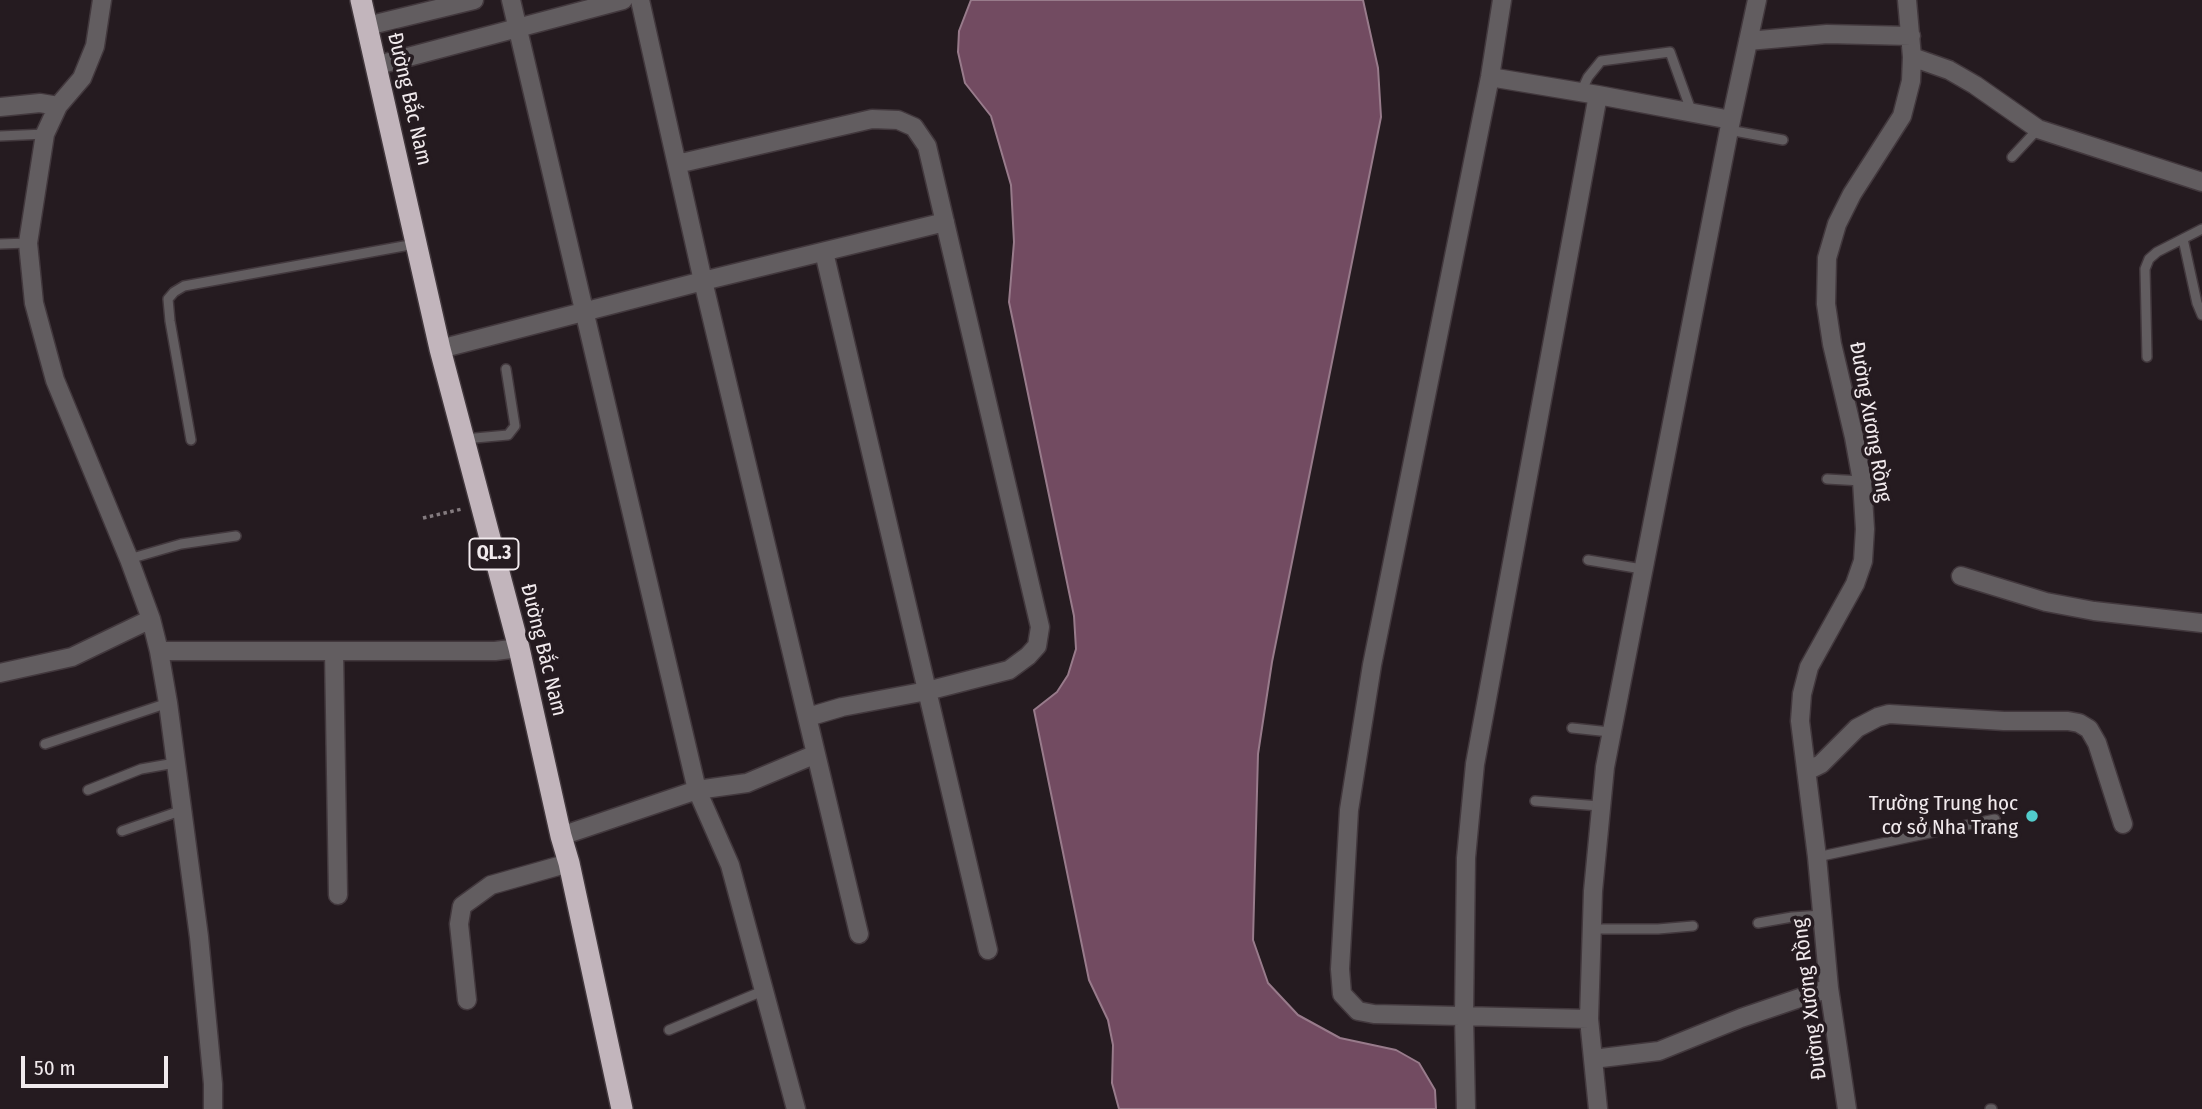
<!DOCTYPE html>
<html>
<head>
<meta charset="utf-8">
<style>
	body { margin:0 }
	#map { position:relative; width:2202px; height:1109px; overflow:hidden; background:#251b20; font-family:"Fira Sans Condensed",sans-serif }
	canvas { display:block }
	.scale { position:absolute; left:21px; top:1056px; width:147px; height:32px; box-sizing:border-box; border:4px solid #f1eaed; border-top:0; padding-left:9px; font-size:21px; line-height:24px; white-space:nowrap; color:#f1eaed; -webkit-text-stroke:5px #251b20; paint-order:stroke }
</style>
</head>
<body>
<div id="map">
<canvas width="2202" height="1109"></canvas>
<div class="scale">50 m</div>
</div>
<script>
const context = document.querySelector('canvas').getContext('2d');
context.lineJoin = 'round';
function fill(path, color) {
  context.fillStyle = color;
  context.fill(path, 'evenodd');
}
function toPath(rows) {
  const path = new Path2D();
  for (const r of rows) {
    path.moveTo(r[0], r[1]);
    for (let i = 2; i < r.length; i += 2) path.lineTo(r[i], r[i + 1]);
  }
  return path;
}
function trace(path, color, width, dash) {
  context.strokeStyle = color;
  context.lineWidth = width;
  context.lineCap = dash ? 'butt' : 'round';
  context.setLineDash(dash || []);
  context.stroke(path);
}
function drawText(font, color, halo, rows, align = 'center') {
  context.font = font + ' "Fira Sans Condensed",sans-serif';
  context.lineWidth = 7;
  context.setLineDash([]);
  context.textBaseline = 'middle';
  context.strokeStyle = halo;
  context.fillStyle = color;
  for (const [text, x, y, turn = 0] of rows) {
    context.save();
    context.translate(x, y);
    context.rotate((+turn || 0) * Math.PI / 180);
    context.textAlign = isNaN(turn) ? turn : align;
    if (halo) context.strokeText(text, 0, 0);
    context.fillText(text, 0, 0);
    context.restore();
  }
}
const water = toPath([
	[971,0,1363,0,1378,68,1381,117,1272,662,1258,754,1253,940,1268,983,1298,1015,1340,1038,1396,1050,1419,1063,1435,1090,1436,1109,1119,1109,1112,1083,1113,1045,1108,1020,1089,980,1034,710,1057,692,1068,675,1076,649,1074,616,1009,302,1014,242,1011,185,991,116,965,83,958,52,959,31,971,0]
]);
fill(water, '#724b61');
trace(water, '#987b8b', 2);
const lane = toPath([
	[1581,92,1588,77,1601,61,1670,52,1692,113],
	[1729,130,1783,140],
	[0,136,45,134],
	[2012,157,2038,129],
	[2183,239,2197,303,2202,315],
	[0,244,28,243],
	[2147,357,2145,269,2149,259,2157,252,2202,229],
	[464,439,508,435,515,426,506,369],
	[191,440,170,321,168,299,174,292,184,286,415,244],
	[1827,479,1862,481],
	[129,559,181,544,236,536],
	[1588,560,1642,569],
	[1572,728,1610,732],
	[45,744,168,703],
	[88,790,141,769,175,763],
	[1535,801,1600,806],
	[122,831,183,810],
	[1817,857,1995,819],
	[1758,923,1792,917,1822,915],
	[1592,929,1658,929,1693,926],
	[669,1030,765,990],
	[1990,1109,1992,1109]
]);
const street = toPath([
	[102,0,95,46,82,78,58,106,45,134,28,243,34,303,55,380,129,559,151,619,159,651,168,703,199,937,213,1084,213,1109],
	[511,0,697,790,730,865,796,1109],
	[640,0,703,281,859,934],
	[1502,0,1490,77,1372,665,1349,810,1340,969,1342,994,1358,1011,1374,1014,1589,1019],
	[367,26,474,0],
	[1748,41,1827,34,1911,36],
	[1912,57,1949,70,1975,85,2038,129,2202,182],
	[378,65,623,0],
	[1490,77,1598,95,1731,120],
	[0,107,40,103,58,106],
	[677,164,872,119,898,120,914,127,927,146,1040,627,1037,646,1028,656,1009,670,927,691,842,707,808,717],
	[824,252,988,950],
	[440,349,703,281,945,222],
	[1961,576,2046,602,2094,611,2202,623],
	[159,651,495,651,519,648],
	[334,651,338,895],
	[0,673,72,657,151,619],
	[1807,771,1821,764,1857,728,1878,717,1889,714,2004,721,2068,721,2079,723,2089,729,2097,743,2123,824],
	[561,836,697,790,747,783,816,754],
	[467,1000,459,924,462,906,491,885,569,863],
	[1593,1059,1659,1051,1741,1018,1829,988],
	[1466,1109,1464,1016,1466,858,1475,764,1598,95],
	[1598,1109,1589,1019,1593,891,1605,767,1729,130,1757,0],
	[1847,1109,1829,988,1817,857,1800,721,1802,694,1809,667,1855,584,1863,561,1865,529,1862,481,1854,437,1832,344,1826,304,1827,258,1837,224,1852,194,1902,116,1911,81,1912,57,1907,0]
]);
const highway = toPath([
	[361,0,440,349,519,648,561,836,569,863,622,1109]
]);
trace(lane, '#42383d', 12);
trace(street, '#42383d', 21);
trace(highway, '#42383d', 24);
trace(toPath([
	[423,518,462,509]
]), '#847b7f', 3.5, [3.5, 3.5]);
trace(lane, '#625d60', 9);
trace(street, '#625d60', 18);
trace(highway, '#c2b5bc', 21);
for (const [x, y, r, color] of [
	[2032,816,7,"#52cdcc"]
]) {
  const dot = new Path2D();
  dot.arc(x, y, r, 0, 2 * Math.PI);
  context.fillStyle = color;
  context.fill(dot);
  trace(dot, '#251b20', 2.5);
}
for (const [x, y, w] of [
	[494,554,49]
]) {
  const box = new Path2D();
  box.roundRect(x - w / 2, y - 15.5, w, 31, 5);
  context.fillStyle = '#251b20';
  context.fill(box);
  trace(box, '#f1eaed', 2);
}
drawText('bold 19px', '#f1eaed', null, [
	["QL.3",494,554]
]);
drawText('21px', '#f1eaed', '#251b20', [
	["Đường Bắc Nam",409,99,77],
	["Đường Xương Rồng",1870,422,80],
	["Đường Bắc Nam",543,650,76],
	["Đường Xương Rồng",1810,999,-97]
]);
drawText('21px', '#f1eaed', '#251b20', [
	["Trường Trung học",2018,804],
	["cơ sở Nha Trang",2018,828]
], 'right');
</script>
</body>
</html>
